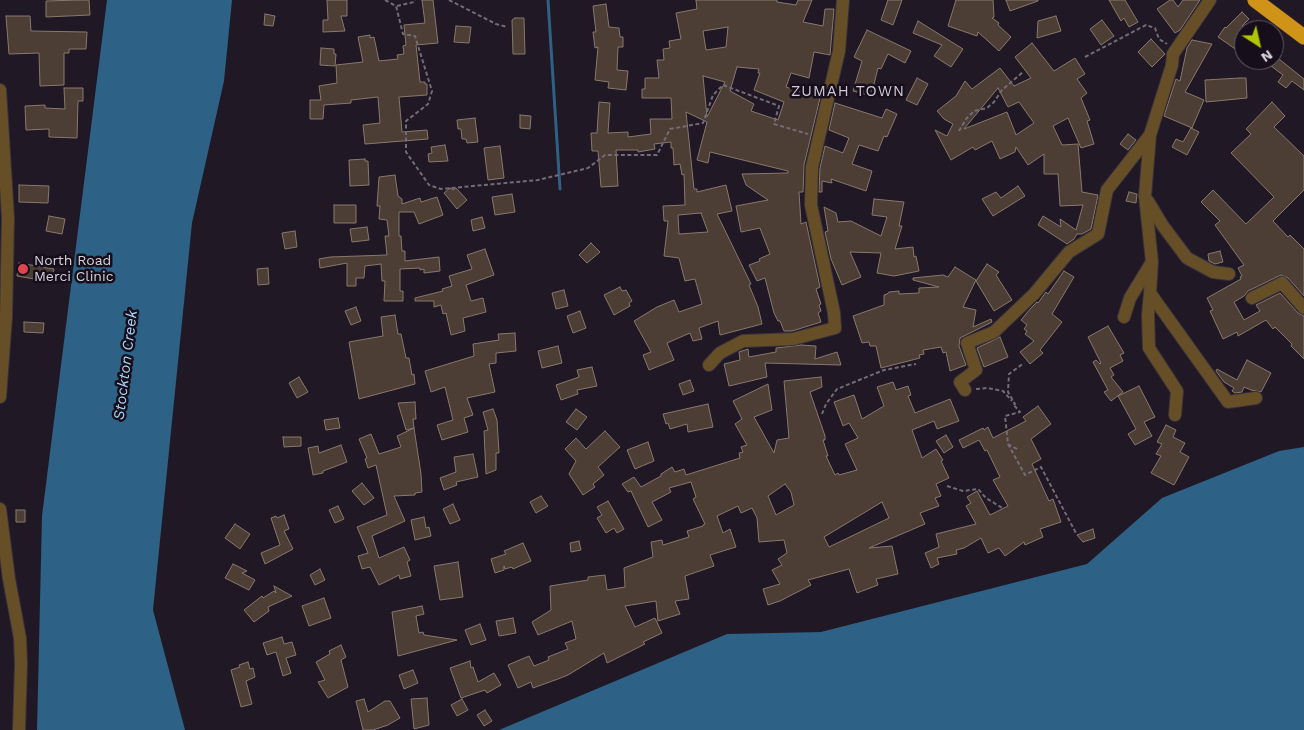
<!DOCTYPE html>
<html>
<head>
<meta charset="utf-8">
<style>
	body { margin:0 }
	#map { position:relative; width:1304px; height:730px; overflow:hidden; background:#201824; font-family:"Work Sans",sans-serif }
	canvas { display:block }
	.north { position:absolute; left:1234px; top:20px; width:50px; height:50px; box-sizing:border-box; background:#160f1b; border:1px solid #625c67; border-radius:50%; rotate:145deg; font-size:14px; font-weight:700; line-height:20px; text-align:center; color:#d5d0d9 }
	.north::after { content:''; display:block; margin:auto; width:18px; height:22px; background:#b0c503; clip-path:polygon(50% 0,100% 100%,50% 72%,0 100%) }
</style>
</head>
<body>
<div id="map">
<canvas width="1304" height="730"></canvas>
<div class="north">N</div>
</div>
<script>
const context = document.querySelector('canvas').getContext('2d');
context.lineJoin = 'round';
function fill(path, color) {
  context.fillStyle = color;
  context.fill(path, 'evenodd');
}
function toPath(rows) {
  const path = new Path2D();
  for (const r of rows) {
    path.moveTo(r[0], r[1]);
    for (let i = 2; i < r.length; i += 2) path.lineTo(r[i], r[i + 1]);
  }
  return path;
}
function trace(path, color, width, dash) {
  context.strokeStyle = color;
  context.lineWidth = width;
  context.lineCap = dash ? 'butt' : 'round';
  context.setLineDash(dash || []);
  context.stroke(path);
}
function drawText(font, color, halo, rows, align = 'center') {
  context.font = font + ' "Work Sans",sans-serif';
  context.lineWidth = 5;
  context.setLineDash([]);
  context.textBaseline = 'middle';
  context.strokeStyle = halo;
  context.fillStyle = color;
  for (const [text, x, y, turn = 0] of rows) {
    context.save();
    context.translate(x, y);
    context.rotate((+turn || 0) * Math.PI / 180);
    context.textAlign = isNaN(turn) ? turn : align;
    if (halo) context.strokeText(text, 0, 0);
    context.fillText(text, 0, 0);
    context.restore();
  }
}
fill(toPath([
	[107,0,232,0,224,81,192,223,153,610,185,730,37,730,42,516],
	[1304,447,1304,730,499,730,727,634,821,632,1087,564,1162,498,1279,451]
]), '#2d6186');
trace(toPath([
	[548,0,560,189]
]), '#2d6186', 3);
const building = toPath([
	[79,0,89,0,90,15,46,17,46,1,79,0],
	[327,0,347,0,347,16,341,16,345,31,323,32,323,20,328,20,327,0],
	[422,0,433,0,438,43,416,45,420,82,425,82,425,84,427,84,427,95,399,97,402,132,427,130,428,139,365,144,363,125,380,123,378,97,351,100,351,103,324,105,323,119,310,119,310,100,321,100,319,86,337,83,336,65,363,62,358,37,370,35,370,38,374,37,379,61,398,59,397,55,404,54,403,46,406,45,404,25,425,23,422,0],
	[696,0,777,0,777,2,796,5,798,0,812,0,803,22,823,26,825,9,834,9,830,55,814,52,809,78,791,73,786,87,820,98,804,165,803,192,799,192,801,224,806,222,820,287,816,289,821,304,819,305,821,311,818,313,821,322,792,331,784,331,780,321,778,321,774,313,765,278,757,281,749,265,760,261,759,259,770,254,760,228,741,232,736,206,768,200,746,185,742,174,788,173,788,171,710,152,708,163,697,160,707,122,686,112,694,189,697,189,697,192,726,185,732,211,717,214,751,284,749,285,758,307,762,324,720,335,718,321,699,328,702,339,693,341,690,333,667,343,674,360,649,370,643,355,651,352,634,321,657,307,674,300,679,312,702,304,695,279,685,281,679,258,664,256,668,221,664,221,663,206,685,205,684,174,682,175,680,164,674,165,673,148,671,148,671,142,654,144,655,149,638,152,638,150,616,150,618,186,601,187,598,151,592,151,591,133,597,133,599,102,610,103,608,133,628,132,628,137,651,134,650,119,672,119,671,98,642,98,642,89,645,89,645,78,659,78,657,60,664,60,663,49,670,48,669,41,681,39,676,13,697,9,696,0],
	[728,27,726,47,706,50,703,31,728,27],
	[737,67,759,69,758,73,760,73,754,90,784,102,778,120,751,111,754,104,730,91,737,67],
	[703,76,725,82,707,117,703,76],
	[701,213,708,232,679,234,678,215,701,213],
	[888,0,902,0,893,25,881,20,888,0],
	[956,0,993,0,994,17,992,18,999,23,998,25,1011,37,999,51,978,32,977,36,948,26,956,0],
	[1006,0,1038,0,1038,1,1010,11,1006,0],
	[1109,0,1125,0,1138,22,1129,27,1124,18,1121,21,1109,0],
	[1170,0,1173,0,1178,7,1183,0,1200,0,1180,30,1175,33,1157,9,1170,0],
	[606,4,609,27,619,28,620,37,623,37,623,47,618,47,617,70,628,71,626,90,608,88,609,82,595,80,598,47,595,48,593,32,596,32,593,6,606,4],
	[1242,12,1249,19,1242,26,1244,28,1244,55,1218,37,1225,27,1226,28,1242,12],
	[265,14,275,16,273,26,264,25,265,14],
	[6,16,30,16,31,31,87,32,86,49,69,49,69,53,64,53,64,85,40,86,39,53,9,54,6,16],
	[1056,16,1061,31,1037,38,1038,21,1056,16],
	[515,18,524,18,525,54,513,54,512,20,515,18],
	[1102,20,1114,36,1101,45,1090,29,1102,20],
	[918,21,963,49,951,67,934,56,942,45,913,33,918,21],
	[456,26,471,27,469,43,454,42,456,26],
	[867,30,911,51,905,63,888,54,881,69,878,68,871,96,853,91,862,61,854,57,867,30],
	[1151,39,1165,54,1152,67,1138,52,1151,39],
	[1192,40,1212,44,1185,92,1204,100,1192,128,1164,116,1176,79,1180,81,1187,48,1192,40],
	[1032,43,1054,71,1075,58,1085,74,1077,79,1087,93,1081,98,1090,120,1087,121,1094,144,1081,148,1068,118,1053,126,1062,145,1078,144,1082,192,1098,195,1091,229,1082,234,1077,234,1074,239,1067,244,1038,225,1043,216,1061,227,1060,219,1076,230,1083,205,1060,206,1058,174,1044,174,1044,154,1028,165,1016,147,1015,152,1000,159,992,141,975,150,973,147,951,160,935,130,947,136,953,124,944,119,937,111,956,96,965,81,972,89,1000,68,1014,86,1031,78,1015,57,1032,43],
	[998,88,1008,107,1019,102,1034,123,1016,135,1007,112,964,129,998,88],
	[321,48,334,49,334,54,336,54,335,66,320,65,321,48],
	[1274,55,1304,79,1304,90,1292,81,1286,88,1278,82,1283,75,1263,60,1274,60,1274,55],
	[917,78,928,84,917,105,906,100,917,78],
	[1240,78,1246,78,1247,98,1206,102,1205,80,1240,78],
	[64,88,83,88,83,101,78,101,77,138,49,137,49,129,26,130,25,106,45,105,45,108,65,109,64,88],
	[1272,102,1285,116,1274,127,1304,156,1304,190,1273,221,1288,237,1290,235,1304,249,1304,296,1288,278,1281,275,1248,291,1244,296,1234,302,1244,320,1260,311,1256,305,1280,293,1298,313,1304,316,1304,359,1291,346,1292,344,1275,327,1273,329,1266,320,1238,336,1237,332,1223,339,1210,311,1213,310,1207,298,1241,279,1240,277,1242,276,1238,268,1244,265,1215,225,1220,221,1201,202,1213,190,1246,224,1274,197,1231,153,1251,134,1246,129,1272,102],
	[835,103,882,118,886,109,897,114,887,137,884,136,878,151,859,145,852,164,872,171,866,191,831,179,832,183,822,181,822,192,819,192,820,168,825,146,843,153,849,138,829,130,835,103],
	[520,115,531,116,530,129,520,128,520,115],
	[475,118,478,142,467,143,466,139,462,139,461,129,458,129,457,120,475,118],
	[1191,128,1199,132,1187,155,1172,147,1176,139,1183,142,1191,128],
	[1128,134,1136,140,1128,150,1120,144,1128,134],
	[445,145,448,161,429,162,428,154,432,153,431,147,445,145],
	[500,146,504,178,488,180,484,148,500,146],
	[365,159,365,161,368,161,369,185,350,186,349,160,365,159],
	[395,175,398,196,402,199,402,204,420,198,421,202,437,197,443,215,419,224,414,212,399,212,399,236,401,236,402,251,405,251,405,261,439,257,440,271,424,273,424,269,420,270,420,268,400,269,400,291,403,291,403,301,384,301,385,281,382,281,381,264,365,266,364,278,356,278,356,286,347,286,347,263,320,268,319,259,330,257,387,255,385,236,389,236,387,220,379,219,380,206,377,206,379,177,395,175],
	[19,185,49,186,48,203,19,202,19,185],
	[1018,186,1025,196,993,216,982,199,996,192,1001,198,1018,186],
	[450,188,453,190,456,188,467,200,457,209,444,193,450,188],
	[1129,192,1137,194,1136,203,1126,201,1129,192],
	[512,194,515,212,495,215,492,197,512,194],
	[874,199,904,202,899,226,902,226,895,249,913,247,914,257,916,256,919,271,894,276,877,273,881,253,850,252,861,277,842,285,831,259,825,232,828,231,824,207,836,213,838,222,851,221,881,236,887,217,872,215,874,199],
	[334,205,356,205,356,223,334,223,334,205],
	[49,216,65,219,62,234,46,231,49,216],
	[482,217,485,228,473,231,471,220,482,217],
	[367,227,369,240,352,242,350,229,367,227],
	[295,231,297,247,285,249,282,233,295,231],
	[591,243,600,252,587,263,579,255,591,243],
	[485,249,494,275,466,285,471,301,483,298,486,312,463,318,465,331,451,335,446,313,443,314,441,305,434,307,434,301,415,301,415,298,443,291,442,289,452,286,449,276,472,269,467,255,485,249],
	[1220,251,1223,262,1215,264,1209,261,1208,254,1220,251],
	[19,263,54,269,52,282,17,276,19,263],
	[987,264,999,272,996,275,1012,300,994,311,976,281,987,264],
	[955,267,976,280,963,307,976,310,973,327,991,319,992,322,960,338,959,346,966,365,950,371,946,352,943,353,941,347,923,350,924,354,919,355,920,358,881,368,876,346,870,346,869,342,862,343,853,316,884,305,884,295,887,294,889,292,899,291,899,294,919,293,919,288,939,287,913,280,913,278,943,275,948,277,955,267],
	[268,268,269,284,258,285,257,269,268,268],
	[1064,271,1074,277,1052,314,1062,322,1040,350,1043,353,1030,364,1020,352,1034,341,1025,334,1027,331,1024,329,1027,325,1021,320,1031,308,1037,302,1038,303,1046,292,1048,294,1064,271],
	[620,287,622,291,626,290,632,301,629,303,630,306,614,315,604,295,620,287],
	[564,290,568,306,556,309,552,293,564,290],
	[356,307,361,321,351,325,345,311,356,307],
	[580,311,586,328,573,333,567,316,580,311],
	[395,315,398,334,401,334,406,358,409,358,412,375,414,374,415,384,359,399,349,342,383,336,381,317,395,315],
	[24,322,44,323,43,333,24,332,24,322],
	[1108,326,1124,353,1120,355,1123,361,1110,368,1114,375,1111,377,1123,392,1111,401,1104,392,1108,390,1093,362,1096,360,1100,364,1101,363,1088,337,1108,326],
	[515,333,516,351,496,353,496,363,489,364,495,392,467,398,473,415,464,418,468,432,442,440,437,425,453,420,445,387,431,392,425,371,474,356,473,344,499,340,498,334,515,333],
	[1000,337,1008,357,984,367,977,348,1000,337],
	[801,345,816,346,815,359,837,352,841,365,765,363,767,377,729,386,724,364,740,360,739,352,748,349,749,357,776,352,776,348,801,345],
	[558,346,562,363,542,368,538,351,558,346],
	[1247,360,1271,373,1261,392,1251,390,1244,387,1242,392,1235,393,1232,391,1234,388,1224,382,1216,371,1217,369,1237,380,1247,360],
	[592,367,597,386,577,390,578,394,561,400,556,385,579,377,577,370,592,367],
	[299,377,308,392,297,398,289,383,299,377],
	[821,377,822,387,810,392,825,436,825,440,823,440,828,456,826,456,835,475,838,473,839,475,857,470,845,444,858,438,849,423,843,426,834,402,854,395,862,419,884,406,877,387,893,382,896,390,908,386,911,395,908,396,915,413,950,399,959,421,937,429,934,421,912,430,922,458,936,449,943,460,941,461,949,478,936,484,941,496,935,498,939,506,920,513,925,524,869,548,892,546,898,574,876,579,878,585,857,593,849,569,808,580,811,585,780,601,768,605,763,589,780,584,772,570,782,565,778,559,787,553,784,540,759,542,757,518,752,508,741,513,738,506,717,516,723,533,730,529,736,547,710,555,714,566,685,576,689,599,675,601,680,614,658,621,656,601,625,606,635,627,655,618,662,633,643,642,645,644,607,663,604,653,568,675,558,679,533,688,531,682,518,688,508,665,529,656,534,666,549,660,548,657,568,649,565,643,576,639,572,621,538,635,532,622,551,610,550,586,588,580,588,577,605,575,607,590,625,587,624,568,653,557,651,542,662,540,663,545,689,537,687,531,703,526,703,525,705,524,693,499,696,497,691,482,669,488,671,492,652,502,662,520,648,527,631,491,628,492,622,484,634,477,641,487,661,476,661,474,672,467,675,472,684,469,686,475,740,458,739,453,743,452,741,447,747,445,735,424,742,419,733,401,768,384,772,410,754,417,774,453,777,440,789,438,784,381,821,377],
	[785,484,791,492,794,505,776,515,768,496,785,484],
	[882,502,889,518,829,547,824,537,882,502],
	[690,380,694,391,683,395,679,384,690,380],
	[1139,386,1155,417,1144,422,1152,436,1135,445,1128,434,1136,429,1118,396,1139,386],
	[415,402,416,419,413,419,414,428,406,430,398,403,415,402],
	[708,404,713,427,688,432,687,424,670,429,668,423,666,424,663,414,708,404],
	[1038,406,1051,424,1031,439,1041,459,1032,464,1049,501,1053,499,1061,522,1040,529,1043,537,1025,545,1024,542,1005,556,999,548,988,553,981,538,964,548,956,550,957,554,937,558,939,564,931,568,925,553,939,547,936,534,976,524,966,506,971,503,967,497,977,491,990,515,1008,506,993,480,1000,477,987,450,985,451,979,440,963,448,959,440,983,428,984,430,988,427,993,438,1026,421,1023,417,1038,406],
	[493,409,497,420,499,453,496,453,496,470,486,474,484,431,488,430,483,412,493,409],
	[576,409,587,417,577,430,566,422,576,409],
	[338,418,340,428,326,430,324,420,338,418],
	[1166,425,1176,430,1173,437,1185,443,1180,452,1189,457,1174,485,1151,473,1161,456,1156,454,1162,444,1157,442,1166,425],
	[414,428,421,474,422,492,415,493,415,495,394,496,405,521,372,536,379,558,404,547,410,560,407,562,411,576,400,579,399,575,379,585,370,567,362,569,358,556,368,553,357,527,387,515,376,465,368,468,365,459,367,458,359,439,371,434,379,454,401,447,397,436,414,428],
	[605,431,620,447,598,467,604,475,593,484,595,487,583,495,569,474,576,461,565,449,576,438,586,449,605,431],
	[946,435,953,447,944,453,936,441,946,435],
	[283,437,301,437,301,446,284,447,283,437],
	[648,442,654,461,635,469,627,450,648,442],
	[341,445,347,462,323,471,323,473,313,475,308,448,318,446,319,453,341,445],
	[473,454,478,477,456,482,457,485,444,490,440,478,456,472,454,457,473,454],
	[362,483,374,498,364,505,352,491,362,483],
	[541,496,548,506,536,513,530,502,541,496],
	[608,501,624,529,617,533,614,528,606,533,597,518,602,515,597,507,608,501],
	[453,504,460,520,450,524,443,509,453,504],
	[338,506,344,519,335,523,329,510,338,506],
	[16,510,25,510,25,522,16,522,16,510],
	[284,515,289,529,284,531,293,549,265,564,261,553,280,545,271,518,276,516,277,518,284,515],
	[424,517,426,528,429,527,431,536,415,540,411,520,424,517],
	[235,524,250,534,240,549,225,538,235,524],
	[1093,529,1095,538,1083,542,1077,535,1093,529],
	[579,541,581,550,571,552,570,543,579,541],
	[523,543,531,561,513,569,512,567,505,569,504,566,504,570,495,573,491,559,506,554,504,551,523,543],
	[458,562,463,597,440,600,434,566,458,562],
	[233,564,247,571,242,573,255,580,249,590,225,578,233,564],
	[320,569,325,580,315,585,310,575,320,569],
	[274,586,292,596,268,607,269,611,254,622,244,610,262,596,263,598,274,591,276,593,274,586],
	[324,598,331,618,309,626,302,606,324,598],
	[422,606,424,614,416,616,419,633,423,632,424,635,457,640,398,656,392,612,422,606],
	[513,618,516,633,499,636,496,621,513,618],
	[480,624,486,640,471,645,465,630,480,624],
	[282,637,284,644,292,642,296,655,286,658,291,673,283,676,276,652,267,655,263,643,282,637],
	[341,645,346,657,341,660,348,687,328,698,318,682,325,680,316,662,330,654,329,651,341,645],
	[470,661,471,668,473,667,478,682,494,673,501,685,487,693,485,690,461,698,450,668,470,661],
	[248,662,250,669,253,668,255,677,246,681,252,704,241,707,231,670,240,667,239,665,248,662],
	[413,670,418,683,404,689,399,675,413,670],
	[427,698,429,725,414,729,411,699,427,698],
	[364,699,368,712,385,701,390,701,400,718,388,725,373,730,363,730,356,701,364,699],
	[462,699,468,710,457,716,451,705,462,699],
	[485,710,492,721,484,726,477,715,485,710]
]);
fill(building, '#4d3e35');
trace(building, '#88786d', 1);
const minor = toPath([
	[1210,0,1173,54,1172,65,1150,135,1145,196,1152,262,1150,293,1228,402,1256,398],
	[0,90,8,218,6,317,0,397],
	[1148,201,1163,226,1187,258,1213,272,1229,274],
	[1150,293,1148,315,1149,348,1177,391,1175,415],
	[1252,298,1282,283,1304,308],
	[1124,317,1130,298,1152,262],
	[709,365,720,353,743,341,793,339,835,328,834,313,811,205,812,167,839,51,843,0],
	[965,390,960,382,976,370,967,343,994,332,1034,294,1069,252,1098,234,1107,190,1150,135],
	[0,509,9,579,20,638,21,664,19,730]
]);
const highway = toPath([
	[1255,0,1304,37]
]);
trace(minor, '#39323d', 14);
trace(highway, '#39323d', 16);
trace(toPath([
	[385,0,396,6,403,34,415,36,432,91,428,104,406,121,406,152,429,185,441,189,538,180,588,168,605,155,657,155,670,129,703,123,713,95,723,85,779,106,774,124,808,134],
	[449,0,496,24,507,27],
	[397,6,414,2,415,0],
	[1085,57,1146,25,1155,28,1159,39,1167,44],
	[959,131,966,119,974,111,987,108,994,102,1002,90,1023,72],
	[976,389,987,388,1003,391,1012,401],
	[822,414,826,404,837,389,884,370,916,364],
	[1008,444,1025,475,1041,467,1077,535],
	[1017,449,1008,444,1005,416,1020,412,1013,404,1015,404,1008,392,1009,374,1024,363],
	[947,486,963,491,978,489,986,498,1004,509]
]), '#726c76', 2, [4, 2.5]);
trace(minor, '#664f27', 12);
trace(highway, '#cf9417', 15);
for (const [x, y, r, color] of [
	[23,269,6,"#e0444e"]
]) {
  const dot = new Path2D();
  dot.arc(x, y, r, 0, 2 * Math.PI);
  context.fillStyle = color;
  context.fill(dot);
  trace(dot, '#160f1b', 2);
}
drawText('14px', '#d5d0d9', '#160f1b', [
	["North Road",34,261],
	["Merci Clinic",34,277]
], 'left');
context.letterSpacing = '1px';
drawText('15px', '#d3c9da', '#160f1b', [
	["ZUMAH TOWN",848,92]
]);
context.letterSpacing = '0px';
drawText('italic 15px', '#a9d5f8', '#160f1b', [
	["Stockton Creek",126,365,-83]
]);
</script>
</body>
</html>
